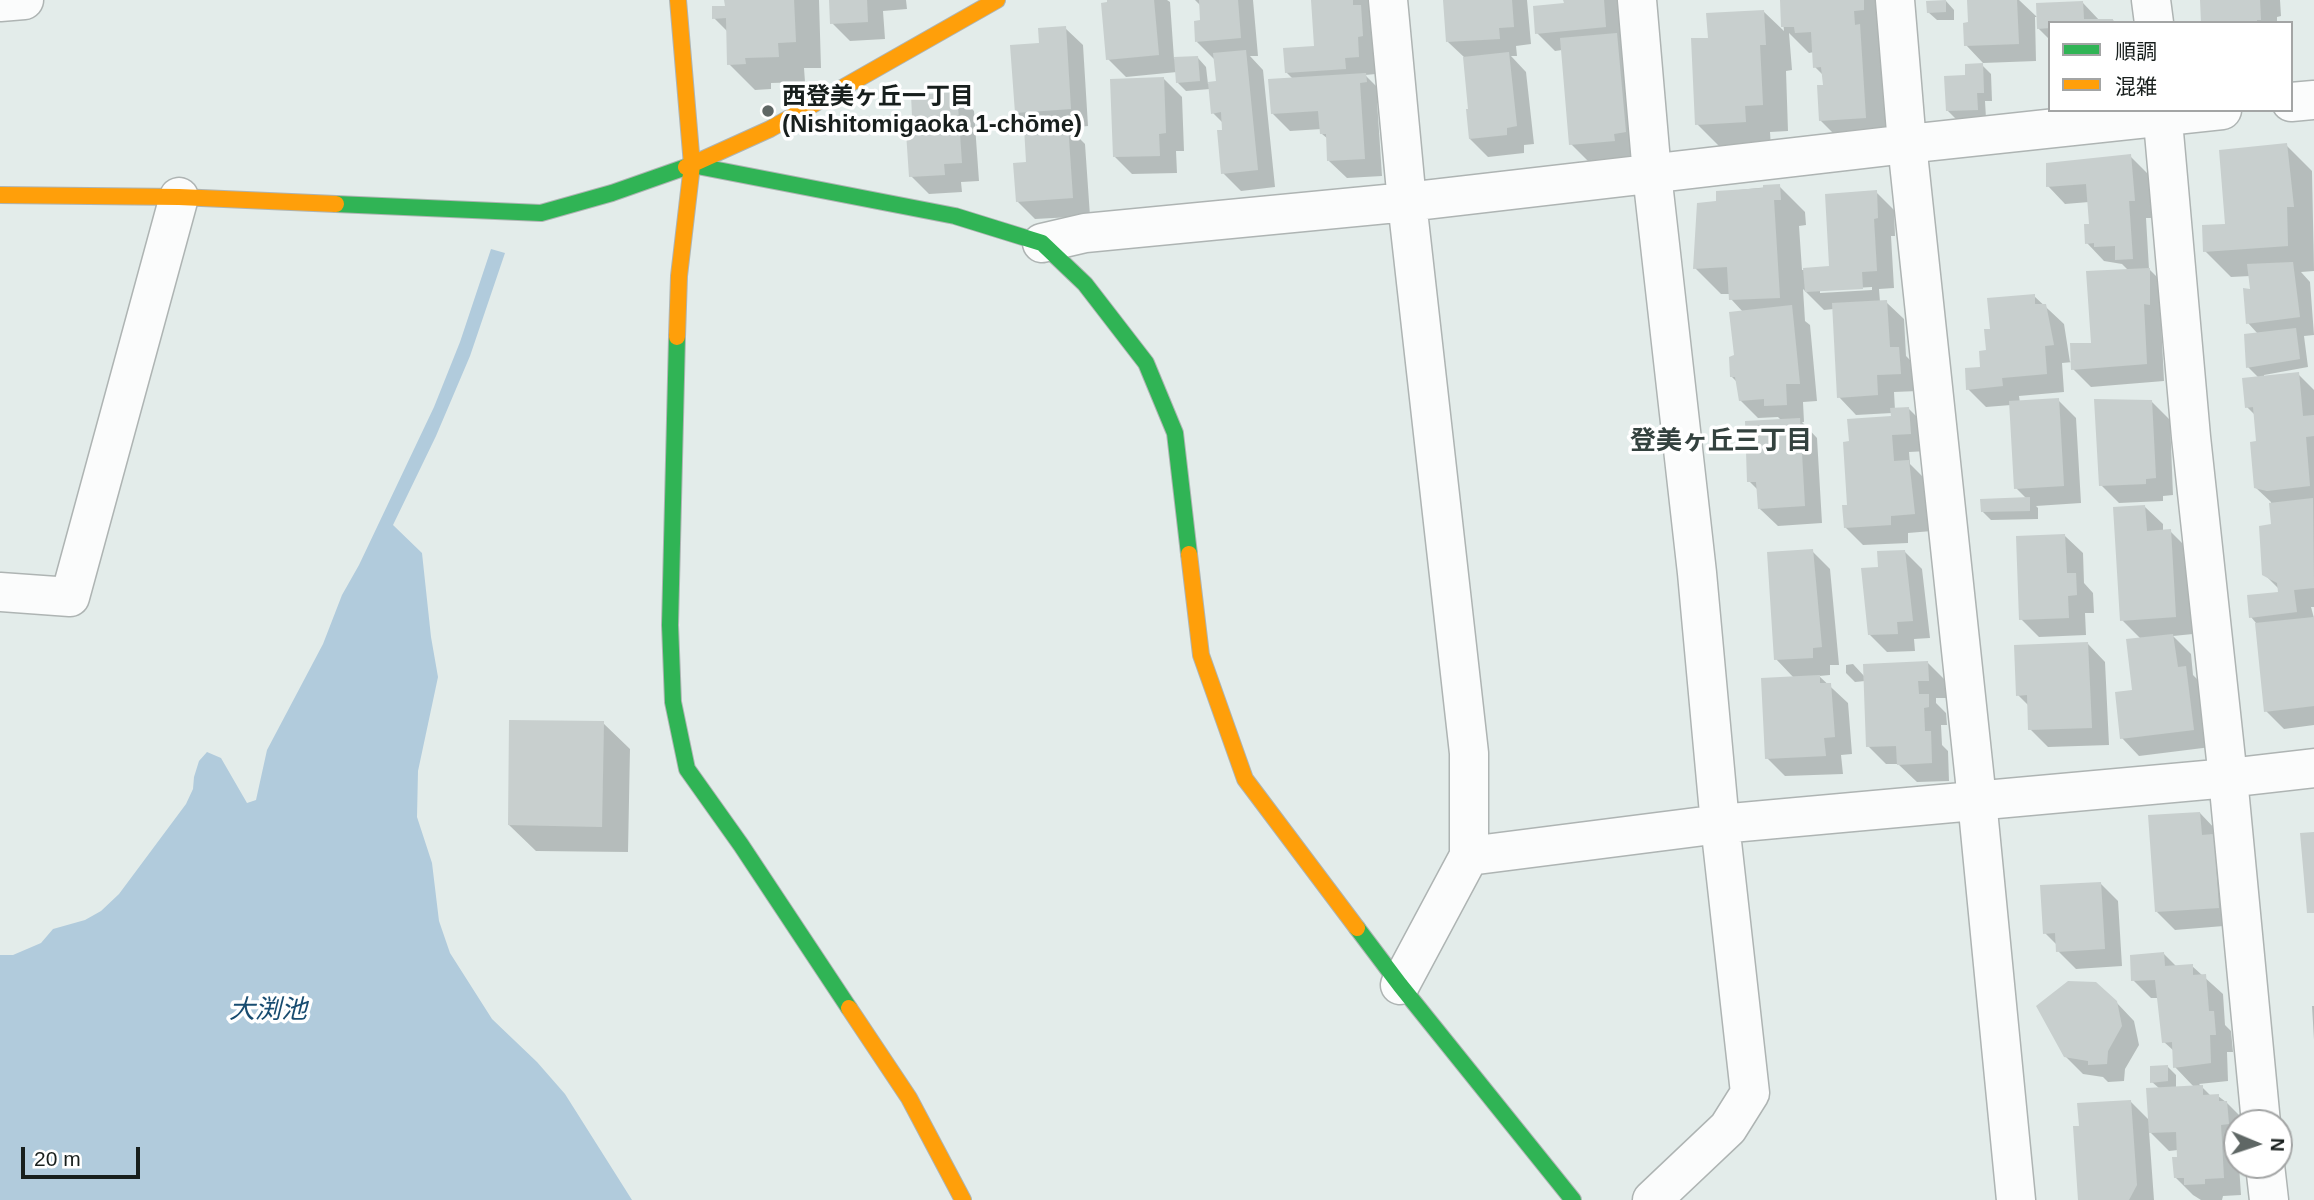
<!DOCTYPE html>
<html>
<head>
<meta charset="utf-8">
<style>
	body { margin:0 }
	#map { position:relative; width:2314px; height:1200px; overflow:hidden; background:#e3ecea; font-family:Arial,"Noto Sans JP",sans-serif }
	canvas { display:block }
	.legend { position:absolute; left:2048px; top:21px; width:245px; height:91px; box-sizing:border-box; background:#fff; border:2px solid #a3a5a5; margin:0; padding:9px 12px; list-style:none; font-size:21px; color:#181f1d }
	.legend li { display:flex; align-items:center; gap:14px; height:35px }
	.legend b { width:35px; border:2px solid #a3a5a5 }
	.north { position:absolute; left:2223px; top:1109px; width:70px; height:70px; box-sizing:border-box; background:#fff; border:2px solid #a3a5a5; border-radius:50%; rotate:92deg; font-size:19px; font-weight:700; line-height:28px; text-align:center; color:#181f1d }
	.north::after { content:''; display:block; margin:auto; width:24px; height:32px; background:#5f6765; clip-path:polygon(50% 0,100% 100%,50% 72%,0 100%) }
	.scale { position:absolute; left:21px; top:1147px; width:119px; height:32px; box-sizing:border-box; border:4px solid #181f1d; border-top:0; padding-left:9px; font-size:21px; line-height:24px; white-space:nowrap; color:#181f1d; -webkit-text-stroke:5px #fff; paint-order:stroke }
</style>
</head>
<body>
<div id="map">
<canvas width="2314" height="1200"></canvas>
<ul class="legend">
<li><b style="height:9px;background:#30b455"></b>順調</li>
<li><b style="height:9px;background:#ff9f0a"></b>混雑</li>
</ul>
<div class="north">N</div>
<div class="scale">20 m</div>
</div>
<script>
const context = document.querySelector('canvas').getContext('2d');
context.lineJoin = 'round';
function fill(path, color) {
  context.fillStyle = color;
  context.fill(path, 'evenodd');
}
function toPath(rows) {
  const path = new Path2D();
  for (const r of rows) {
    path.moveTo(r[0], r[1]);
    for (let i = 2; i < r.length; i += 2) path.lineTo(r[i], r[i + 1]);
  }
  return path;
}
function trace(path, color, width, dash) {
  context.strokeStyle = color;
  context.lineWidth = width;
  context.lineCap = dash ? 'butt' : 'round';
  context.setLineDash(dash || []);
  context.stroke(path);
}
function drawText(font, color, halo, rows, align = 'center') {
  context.font = font + ' Arial,"Noto Sans JP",sans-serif';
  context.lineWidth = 7;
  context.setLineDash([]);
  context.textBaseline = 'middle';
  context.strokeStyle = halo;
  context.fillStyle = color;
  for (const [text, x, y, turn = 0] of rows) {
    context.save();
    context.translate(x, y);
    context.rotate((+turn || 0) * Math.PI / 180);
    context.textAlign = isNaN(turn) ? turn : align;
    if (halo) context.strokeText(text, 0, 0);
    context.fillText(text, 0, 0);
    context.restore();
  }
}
fill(toPath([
	[491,249,505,253,470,356,436,436,393,525,422,553,431,637,438,677,418,771,417,817,432,863,439,921,450,953,492,1019,537,1062,565,1094,632,1200,0,1200,0,955,13,955,41,943,53,929,85,920,101,911,119,894,186,804,193,789,194,777,199,761,207,752,221,758,247,803,256,800,267,750,323,644,342,595,359,565,434,407,460,342]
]), '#b1cbdc');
fill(toPath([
	[726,0,819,0,821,68,804,68,805,82,771,83,771,89,755,90,729,64,728,32,714,18,726,7],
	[831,0,906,0,907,9,883,11,885,39,850,41,832,23],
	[1109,0,1167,0,1170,2,1174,59,1198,58,1206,67,1208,84,1218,83,1215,60,1197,42,1202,22,1201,6,1195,0,1253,0,1258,56,1250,56,1263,70,1275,187,1241,191,1223,173,1224,124,1213,113,1210,89,1186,91,1178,83,1177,72,1126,77,1108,59],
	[1313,0,1369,0,1370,16,1378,25,1376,74,1365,75,1383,93,1384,100,1377,101,1382,176,1347,178,1329,161,1328,139,1322,134,1322,129,1290,131,1272,113,1294,80,1286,72,1316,48],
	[1445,0,1527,0,1531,44,1516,46,1517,56,1511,56,1526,72,1534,144,1524,145,1524,153,1488,157,1470,139,1470,110,1465,58,1448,42],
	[1565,0,1619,0,1632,158,1589,162,1571,144,1562,50,1555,51,1537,33,1565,5],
	[1781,0,1877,0,1891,144,1847,147,1820,120,1824,76,1815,67,1814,52,1809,53,1789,33,1792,70,1786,71,1788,131,1770,132,1771,148,1723,150,1697,124,1709,39,1763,11,1784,31],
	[1969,0,2019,0,2037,17,2035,17,2036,61,1983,63,1966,45,1970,24],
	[2202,0,2280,0,2281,16,2277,17,2277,23,2203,23],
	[1946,1,1954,10,1954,20,1937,20,1928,12],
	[2083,3,2100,21,2113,20,2115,23,2050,23,2050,40,2038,28],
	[1065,28,1083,45,1088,126,1069,128,1085,144,1090,216,1035,219,1017,201,1028,164,1032,128,1016,112,1041,45],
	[1982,65,1991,74,1992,101,1985,101,1986,118,1956,119,1947,110,1967,76],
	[1164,79,1182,97,1184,151,1176,151,1177,173,1132,174,1114,156],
	[956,93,974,111,979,181,961,182,962,192,929,194,911,176,914,118],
	[2286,145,2312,171,2314,271,2301,272,2310,282,2314,335,2304,336,2308,367,2264,375,2264,378,2298,374,2314,390,2314,607,2311,607,2314,618,2314,725,2284,729,2266,711,2256,623,2251,617,2280,593,2279,589,2264,574,2273,526,2271,502,2256,488,2258,443,2256,416,2247,407,2259,378,2248,367,2258,334,2248,323,2252,291,2250,276,2231,277,2205,251,2227,226],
	[2130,156,2148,174,2152,218,2146,218,2149,269,2167,287,2168,322,2161,321,2164,381,2091,387,2073,369,2073,362,2062,363,2064,392,2019,396,2020,403,2058,400,2076,418,2081,503,2036,506,2038,508,2038,519,1991,520,1982,511,2027,499,2016,488,2011,405,1986,407,1968,389,1982,369,1992,331,2034,296,2064,324,2070,362,2093,345,2129,271,2122,264,2104,261,2087,243,2091,226,2089,202,2065,204,2048,186],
	[1779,186,1805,212,1806,225,1799,226,1802,270,1831,268,1876,192,1894,210,1895,236,1891,236,1894,288,1879,289,1880,302,1886,302,1904,319,1906,356,1916,366,1918,391,1894,392,1895,410,1909,409,1927,427,1928,451,1909,452,1910,464,1926,480,1932,531,1908,533,1908,543,1863,545,1845,527,1849,507,1892,418,1892,413,1856,415,1839,397,1834,309,1824,310,1803,289,1805,321,1810,325,1817,401,1803,402,1804,422,1802,422,1817,438,1822,523,1778,526,1760,509,1759,491,1749,481,1782,421,1778,417,1758,418,1740,400,1738,383,1732,377,1743,312,1731,299,1730,294,1721,294,1695,268,1718,203,1718,192],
	[1872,287,1872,290,1820,293,1820,290],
	[2152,402,2170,420,2173,495,2163,496,2163,501,2119,503,2101,485],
	[2145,507,2163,524,2163,531,2170,531,2188,549,2193,634,2173,636,2191,654,2193,675,2203,685,2211,747,2139,756,2122,738,2134,692,2141,639,2122,620],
	[2065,536,2083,553,2084,583,2093,593,2094,613,2085,613,2086,635,2039,637,2021,619],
	[1812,551,1830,569,1839,665,1830,665,1830,675,1819,676,1848,703,1852,754,1841,755,1843,774,1785,776,1767,758,1794,678,1776,659],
	[1904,551,1922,569,1930,638,1914,639,1915,651,1887,652,1869,634,1880,568],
	[2088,644,2105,662,2109,745,2048,747,2030,729,2029,706,2018,695],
	[1928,663,1946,681,1946,698,1936,698,1936,703,1946,713,1947,725,1941,725,1942,745,1948,751,1949,781,1917,782,1898,764,1886,764,1868,746,1865,681,1855,682,1846,673,1846,665,1853,664,1865,677],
	[603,723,630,749,628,852,536,851,509,825],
	[2200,813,2217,831,2236,925,2175,930,2157,912],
	[2100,883,2118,901,2122,966,2076,969,2058,951,2058,946,2045,933],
	[2164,954,2177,967,2192,966,2223,994,2225,1025,2231,1031,2233,1052,2227,1052,2228,1081,2199,1084,2212,1097,2218,1096,2226,1102,2244,1120,2244,1123,2237,1123,2237,1165,2239,1165,2241,1195,2223,1196,2222,1200,2201,1200,2193,1195,2175,1177,2178,1150,2169,1151,2149,1131,2154,1200,2080,1200,2080,1127,2131,1102,2150,1121,2160,1089,2152,1082,2167,1066,2176,1075,2176,1088,2194,1087,2175,1067,2174,1051,2164,1042,2159,998,2151,998,2133,980],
	[2116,1002,2134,1021,2139,1045,2125,1069,2124,1081,2108,1082,2103,1077,2083,1074,2065,1056],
	[2312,1006,2314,1006,2314,1040]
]), '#0003');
fill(toPath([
	[724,0,794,0,796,42,778,43,779,57,745,58,746,64,727,65,726,18,712,19,712,6,725,6],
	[829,0,867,0,868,22,830,24],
	[1107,0,1154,0,1159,55,1106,60,1101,3,1107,2],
	[1199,0,1238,0,1241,38,1195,42,1194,21,1200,20],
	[1311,0,1353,0,1353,5,1361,5,1363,36,1358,37,1359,57,1345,58,1346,69,1285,73,1283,48,1314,46],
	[1443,0,1512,0,1514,27,1499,28,1500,39,1446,42],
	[1563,0,1604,0,1606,27,1535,34,1533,6,1564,3],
	[1780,0,1864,0,1864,10,1854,11,1855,25,1860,24,1866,118,1819,121,1817,85,1823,85,1821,67,1813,68,1811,32,1795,33,1794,27,1781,27],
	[1946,0,1946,12,1927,13,1926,1],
	[1967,0,2017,0,2019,44,1964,46,1963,23,1968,22],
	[2200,0,2260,0,2261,20,2257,20,2257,23,2201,23],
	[2083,1,2084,19,2113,19,2113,23,2050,23,2050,28,2037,29,2036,3],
	[1764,10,1766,45,1760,45,1763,105,1745,106,1746,122,1695,125,1691,38,1708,38,1706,13],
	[1066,26,1071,109,1015,113,1010,45,1039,43,1038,28],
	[1617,33,1626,132,1614,134,1615,141,1569,145,1560,38],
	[1246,50,1258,170,1221,174,1217,130,1222,130,1221,112,1211,114,1208,82,1216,81,1213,53],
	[1509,52,1517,126,1507,128,1507,135,1469,139,1466,109,1468,109,1463,57],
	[1198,56,1200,81,1176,83,1174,57],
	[1983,63,1984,93,1977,93,1978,110,1946,111,1944,76,1965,75,1965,64],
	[1366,73,1367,82,1360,83,1365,159,1327,161,1326,134,1320,134,1318,111,1271,114,1268,79],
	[1164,77,1166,133,1159,134,1160,156,1113,157,1110,79],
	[957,92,962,163,944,164,945,175,909,177,905,117,912,116,911,95],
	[1068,124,1073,198,1016,202,1013,163,1026,162,1024,127],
	[2287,143,2294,207,2287,207,2288,246,2203,252,2202,225,2225,224,2219,150],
	[2131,154,2135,201,2129,201,2133,259,2115,260,2115,246,2094,247,2094,243,2085,244,2084,224,2089,224,2086,184,2046,187,2046,163],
	[1780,184,1781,200,1774,200,1780,298,1729,300,1727,267,1693,269,1697,203,1716,201,1716,191,1763,188,1763,185],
	[1877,190,1878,218,1874,219,1877,271,1862,272,1863,289,1805,292,1803,268,1829,266,1825,194],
	[2293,262,2300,317,2246,324,2243,288,2250,289,2247,264],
	[2150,268,2150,305,2144,304,2147,364,2071,370,2070,343,2091,343,2086,271],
	[2035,294,2035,304,2046,304,2054,345,2045,346,2047,374,2002,378,2003,386,1966,390,1965,368,1980,367,1979,351,1986,350,1984,329,1990,329,1987,298],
	[1887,300,1890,347,1899,347,1901,374,1877,375,1878,395,1837,398,1832,303],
	[1792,305,1800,384,1786,384,1787,405,1764,406,1764,399,1739,401,1735,377,1730,377,1729,357,1734,355,1729,312],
	[2296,328,2300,359,2246,368,2244,334],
	[2299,372,2303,416,2314,415,2314,436,2306,437,2310,486,2267,491,2254,488,2250,442,2256,441,2253,407,2245,408,2242,378],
	[2059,398,2064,486,2014,489,2009,401],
	[2094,399,2152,400,2156,478,2146,479,2146,484,2099,486],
	[1909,407,1911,434,1892,435,1894,461,1909,460,1915,514,1891,516,1891,525,1844,528,1842,505,1847,505,1843,442,1849,441,1847,419,1891,416,1890,408],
	[1800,418,1805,506,1758,509,1756,482,1747,482,1745,421],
	[2030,497,2030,511,1981,512,1980,499],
	[2313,498,2314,588,2294,590,2297,612,2249,618,2247,595,2278,592,2277,583,2262,575,2259,526,2271,524,2269,503],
	[2145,505,2147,531,2171,529,2176,617,2120,621,2113,507],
	[2065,534,2067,573,2076,573,2077,595,2068,596,2069,618,2019,620,2016,536],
	[1813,549,1822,647,1813,648,1813,658,1774,660,1767,552],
	[1905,550,1913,621,1897,622,1898,634,1868,635,1861,568,1878,567,1877,551],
	[2314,617,2314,706,2264,712,2255,623],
	[2173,634,2178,667,2186,666,2194,730,2120,739,2115,692,2132,690,2126,639],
	[2088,642,2092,728,2028,730,2027,695,2016,696,2014,645],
	[1928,661,1929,681,1918,681,1919,694,1929,694,1929,707,1924,708,1925,731,1931,731,1932,763,1897,765,1896,746,1866,747,1863,664],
	[1820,675,1820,683,1831,683,1835,737,1824,738,1826,756,1765,759,1761,678],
	[509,720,604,721,602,827,508,825],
	[2200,812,2202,835,2214,834,2219,908,2155,912,2148,815],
	[2314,832,2314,913,2307,913,2300,833],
	[2101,882,2105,949,2056,952,2055,933,2043,934,2040,885],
	[2164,952,2165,966,2193,964,2193,975,2206,974,2209,1011,2214,1011,2216,1035,2210,1035,2211,1063,2173,1068,2172,1042,2162,1043,2155,980,2131,981,2130,955],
	[2068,981,2096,982,2117,1001,2122,1026,2108,1051,2107,1064,2088,1065,2088,1061,2064,1057,2036,1006],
	[2168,1065,2168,1081,2150,1083,2150,1066],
	[2203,1085,2203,1095,2219,1094,2219,1101,2227,1101,2229,1124,2221,1125,2224,1178,2205,1179,2205,1184,2184,1185,2184,1178,2174,1178,2172,1157,2177,1157,2176,1132,2149,1133,2146,1088],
	[2131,1100,2137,1185,2129,1200,2078,1200,2073,1126,2079,1126,2077,1103]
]), '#c8cfce');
const street = toPath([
	[1388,0,1407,202,1469,753,1469,856],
	[1637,0,1652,174,1697,573,1720,824,1750,1093,1728,1128,1652,1200],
	[1895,0,1907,144,1977,800,2016,1200],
	[2151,0,2154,23],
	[0,2,24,0],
	[2291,102,2314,100],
	[2162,110,2191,437,2228,778,2261,1123],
	[1042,243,1085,233,1407,202,1907,144,2222,110],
	[0,592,70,597,179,197],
	[1400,985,1469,856,1720,824,2228,778,2314,768],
	[2265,1165,2269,1200]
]);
const fast = toPath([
	[692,165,955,216,1042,243,1085,284,1146,363,1175,433,1189,554],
	[336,204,541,213,612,193,686,167],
	[677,337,670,625,673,702,687,769,741,845,849,1008],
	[1357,928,1400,985,1573,1200]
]);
const slow = toPath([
	[686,167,770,129,997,0],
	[0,195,179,197,336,204],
	[677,337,679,276,692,165,678,0],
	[1189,554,1201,655,1245,779,1357,928],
	[849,1008,909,1098,963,1200]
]);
trace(street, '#aeb4b3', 41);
trace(fast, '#aeb4b3', 18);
trace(slow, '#aeb4b3', 18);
trace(street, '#fbfcfc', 38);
trace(fast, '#30b455', 16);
trace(slow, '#ff9f0a', 16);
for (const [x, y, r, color] of [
	[768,111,7,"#5f6765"]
]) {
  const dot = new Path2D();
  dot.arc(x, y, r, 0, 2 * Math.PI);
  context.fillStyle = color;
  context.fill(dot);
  trace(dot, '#fff', 2.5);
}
drawText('bold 24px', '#181f1d', '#fff', [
	["西登美ヶ丘一丁目",782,97],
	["(Nishitomigaoka 1-chōme)",782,125]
], 'left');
drawText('bold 26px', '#34423f', '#fff', [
	["登美ヶ丘三丁目",1721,442]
]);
drawText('italic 26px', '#184c70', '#fff', [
	["大渕池",268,1011]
]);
</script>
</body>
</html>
